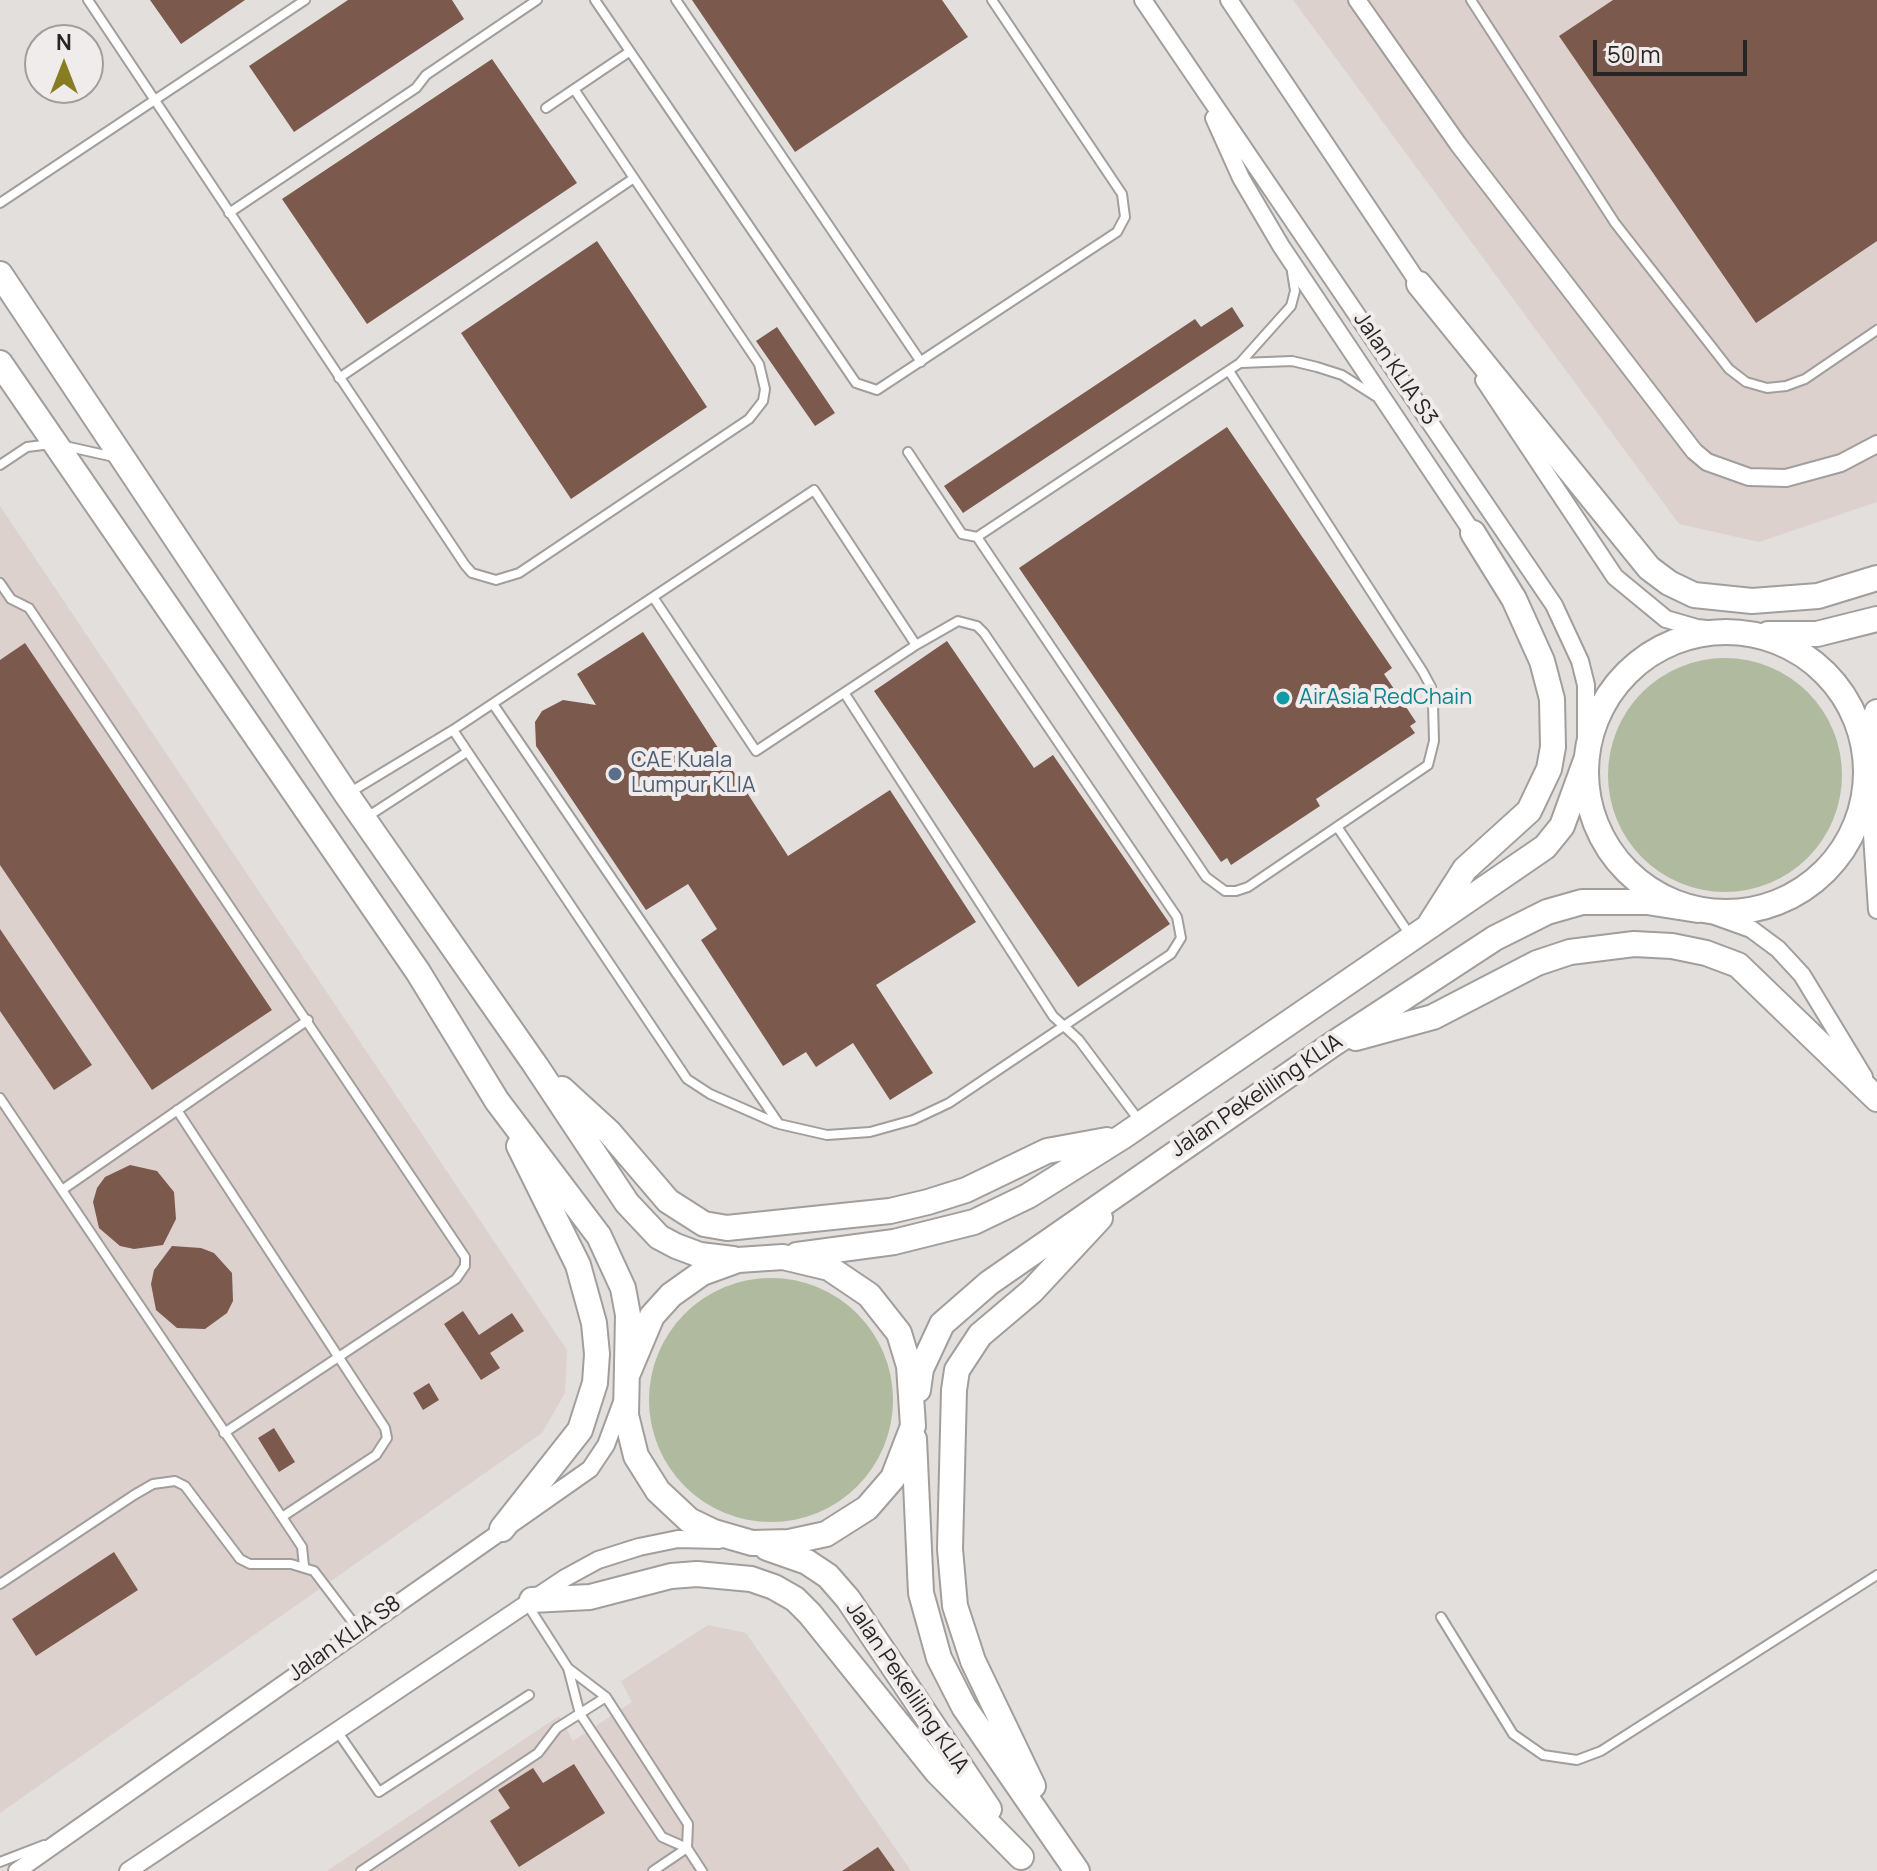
<!DOCTYPE html>
<html>
<head>
<meta charset="utf-8">
<style>
	body { margin:0 }
	#map { position:relative; width:1877px; height:1871px; overflow:hidden; background:#e2dfdd; font-family:Manrope,sans-serif }
	canvas { display:block }
	.north { position:absolute; left:24px; top:24px; width:80px; height:80px; box-sizing:border-box; background:#f0eceb; border:2px solid #a09d9c; border-radius:50%; rotate:0deg; font-size:22px; font-weight:700; line-height:32px; text-align:center; color:#272625 }
	.north::after { content:''; display:block; margin:auto; width:28px; height:36px; background:#897d23; clip-path:polygon(50% 0,100% 100%,50% 72%,0 100%) }
	.scale { position:absolute; left:1593px; top:40px; width:154px; height:36px; box-sizing:border-box; border:4px solid #272625; border-top:0; padding-left:10px; font-size:24px; line-height:28px; white-space:nowrap; color:#272625; -webkit-text-stroke:6px #f0eceb; paint-order:stroke }
</style>
</head>
<body>
<div id="map">
<canvas width="1877" height="1871"></canvas>
<div class="north">N</div>
<div class="scale">50 m</div>
</div>
<script>
const context = document.querySelector('canvas').getContext('2d');
context.lineJoin = 'round';
function fill(path, color) {
  context.fillStyle = color;
  context.fill(path, 'evenodd');
}
function toPath(rows) {
  const path = new Path2D();
  for (const r of rows) {
    if (r.length === 3) {
      path.moveTo(r[0] + r[2], r[1]);
      path.arc(r[0], r[1], r[2], 0, 2 * Math.PI);
      continue;
    }
    path.moveTo(r[0], r[1]);
    for (let i = 2; i < r.length; i += 2) path.lineTo(r[i], r[i + 1]);
  }
  return path;
}
function trace(path, color, width, dash) {
  context.strokeStyle = color;
  context.lineWidth = width;
  context.lineCap = dash ? 'butt' : 'round';
  context.setLineDash(dash || []);
  context.stroke(path);
}
function drawText(font, color, halo, rows, align = 'center') {
  context.font = font + ' Manrope,sans-serif';
  context.lineWidth = 8;
  context.setLineDash([]);
  context.textBaseline = 'middle';
  context.strokeStyle = halo;
  context.fillStyle = color;
  for (const [text, x, y, turn = 0] of rows) {
    context.save();
    context.translate(x, y);
    context.rotate((+turn || 0) * Math.PI / 180);
    context.textAlign = isNaN(turn) ? turn : align;
    if (halo) context.strokeText(text, 0, 0);
    context.fillText(text, 0, 0);
    context.restore();
  }
}
fill(toPath([
	[1293,0,1877,0,1877,502,1759,542,1679,524],
	[0,506,567,1350,565,1393,542,1433,0,1813],
	[708,1625,746,1633,911,1871,327,1871,559,1716,573,1741,632,1702,621,1681]
]), '#ddd1cd');
fill(toPath([
	[1725,775,117],
	[771,1400,122]
]), '#b0ba9e');
fill(toPath([
	[150,0,245,0,181,44],
	[348,0,452,0,464,19,294,132,249,66],
	[692,0,942,0,968,37,795,152],
	[1613,0,1877,0,1877,241,1756,323,1559,36],
	[492,59,577,183,367,324,282,199],
	[597,241,707,407,571,499,461,333],
	[1232,307,1244,326,963,513,944,486,1195,319,1201,327],
	[777,327,835,413,815,426,756,341],
	[1227,427,1392,668,1384,674,1416,722,1410,726,1415,733,1316,799,1320,806,1231,865,1227,858,1221,862,1019,568],
	[643,632,788,856,890,790,976,922,876,985,933,1073,890,1100,853,1043,816,1067,806,1052,783,1066,701,940,717,929,688,884,646,910,536,746,535,722,542,711,563,700,596,705,577,674],
	[947,641,1034,768,1053,755,1170,924,1078,987,874,691],
	[25,643,272,1010,152,1090,0,865,0,660],
	[0,929,92,1065,54,1090,0,1011],
	[130,1165,157,1171,174,1192,176,1219,163,1245,134,1249,120,1246,99,1228,93,1202,97,1188,105,1177],
	[172,1246,201,1248,214,1253,232,1273,233,1301,227,1313,205,1329,177,1328,156,1310,151,1284,154,1270],
	[463,1311,479,1335,512,1313,524,1331,490,1353,500,1368,481,1380,444,1324],
	[429,1383,439,1400,423,1410,413,1393],
	[274,1428,295,1462,279,1472,258,1438],
	[114,1552,138,1590,36,1656,12,1619],
	[574,1764,605,1813,519,1867,490,1821,510,1808,498,1790,533,1768,543,1783],
	[878,1847,895,1871,842,1871]
]), '#7b594d');
const lane = toPath([
	[88,0,465,565,472,573,496,580,519,573,749,419,763,401,765,389,759,364,574,89],
	[595,0,856,383,877,390,1117,232,1125,217,1122,194,992,0],
	[676,0,921,362],
	[1471,0,1615,223,1729,369,1746,382,1767,388,1786,386,1805,379,1877,330],
	[546,108,629,52],
	[0,203,305,0],
	[229,213,416,88,426,75,537,0],
	[1241,363,1292,361,1317,367,1342,375,1375,396],
	[339,378,634,178],
	[65,446,114,457],
	[908,452,962,534,977,537,1206,877,1225,891,1236,891,1248,887,1428,765,1434,741,1433,704,1431,687,1423,672,1229,371],
	[0,465,27,447,51,444],
	[977,537,1240,363,1291,306,1295,291,1292,272],
	[0,583,11,599,29,608,465,1257,465,1266,456,1279,224,1433],
	[845,694,1053,1016,1079,1040,1141,1123],
	[493,704,779,1124,827,1135,870,1132,913,1120,949,1103,1171,954,1181,938,1177,917,984,633,977,626,958,621,916,645],
	[453,730,687,1079,710,1094,776,1123],
	[349,793,453,730,653,597,814,490,916,645,756,751,653,597],
	[367,817,467,752],
	[1338,828,1410,935],
	[0,1098,282,1517,376,1455,387,1438,385,1428,177,1110],
	[62,1190,308,1020],
	[282,1517,302,1547,304,1566],
	[0,1584,134,1495,153,1484,175,1481,185,1486,240,1559,250,1564,291,1564,314,1571,358,1629],
	[527,1604,568,1668,580,1714,662,1837,687,1848,702,1871],
	[1441,1617,1513,1734,1543,1755,1577,1760,1601,1751,1877,1575],
	[568,1668,606,1697,688,1824,687,1848],
	[337,1731,379,1792,529,1695],
	[0,1862,44,1845],
	[361,1871,538,1753,557,1728,606,1697],
	[653,1871,687,1848]
]);
const street = toPath([
	[1143,0,1554,605,1580,661,1586,685,1586,760],
	[1229,0,1424,291],
	[1357,0,1458,144,1694,451,1707,462,1749,477,1786,478,1841,463,1877,444],
	[1214,118,1241,178,1281,246,1473,533],
	[1484,380,1615,577,1666,619,1697,628,1745,633],
	[1868,774,1877,910],
	[1698,910,1751,929,1778,949,1802,975,1864,1077],
	[17,1871,590,1469,606,1445,622,1402],
	[128,1871,565,1578,598,1560,639,1547,678,1539,719,1540]
]);
const secondary = toPath([
	[0,274,347,795,536,1066,627,1203,659,1237,676,1246,700,1255,733,1259],
	[1419,284,1649,568,1669,583,1694,595,1752,601,1818,596,1877,578],
	[0,363,418,972,497,1101,599,1236,623,1288,628,1315,626,1415,636,1456,658,1491,689,1520,714,1532,752,1543,789,1542,826,1534,867,1508,893,1478,913,1426,909,1366,899,1333,869,1295,829,1268,783,1257,738,1260,702,1273,671,1295,652,1316,628,1373],
	[1726,772,140],
	[1768,634,1817,634,1877,619],
	[1869,753,1877,712],
	[1430,924,1465,869,1529,811,1549,769,1553,747,1552,699,1542,661,1514,599,1473,533],
	[1356,1038,1433,1017,1537,963,1570,952,1634,944,1672,946,1706,953,1738,965,1877,1099],
	[562,1089,609,1132,668,1201,704,1224,727,1228,890,1211,928,1202,966,1190,1047,1151,1107,1140],
	[797,1255,894,1242,974,1222,1028,1196,1122,1137,1545,847,1562,826,1586,760],
	[918,1390,921,1369,942,1324,989,1283,1333,1044,1495,938,1547,912,1582,902,1647,902,1698,910],
	[914,1439,921,1593,939,1658,964,1707,1077,1871],
	[502,1529,580,1430,595,1383,597,1354,594,1323,578,1265,519,1146],
	[767,1548,807,1562,828,1576,848,1599,989,1809],
	[532,1600,590,1597,671,1576,697,1574,751,1579,774,1587,795,1599,810,1614,937,1772,1021,1857],
	[1033,1786,973,1661,955,1606,950,1549,954,1390,957,1370,980,1335,1032,1291,1100,1218]
]);
trace(lane, '#a19e9c', 12);
trace(street, '#a19e9c', 20);
trace(secondary, '#a19e9c', 28);
trace(lane, '#fff', 8);
trace(street, '#fff', 16);
trace(secondary, '#fff', 24);
for (const [x, y, r, color] of [
	[1283,698,8,"#0f9aa8"],
	[615,774,8,"#5c6f8a"]
]) {
  const dot = new Path2D();
  dot.arc(x, y, r, 0, 2 * Math.PI);
  context.fillStyle = color;
  context.fill(dot);
  trace(dot, '#f0eceb', 3);
}
drawText('22px', '#272625', '#f0eceb', [
	["Jalan KLIA S3",1395,369,56],
	["Jalan Pekeliling KLIA",1257,1096,-34],
	["Jalan KLIA S8",345,1639,-35],
	["Jalan Pekeliling KLIA",907,1688,56]
]);
drawText('22px', '#0d838f', '#f0eceb', [
	["AirAsia RedChain",1299,698]
], 'left');
drawText('22px', '#4e5e75', '#f0eceb', [
	["CAE Kuala",631,761],
	["Lumpur KLIA",631,786]
], 'left');
</script>
</body>
</html>
